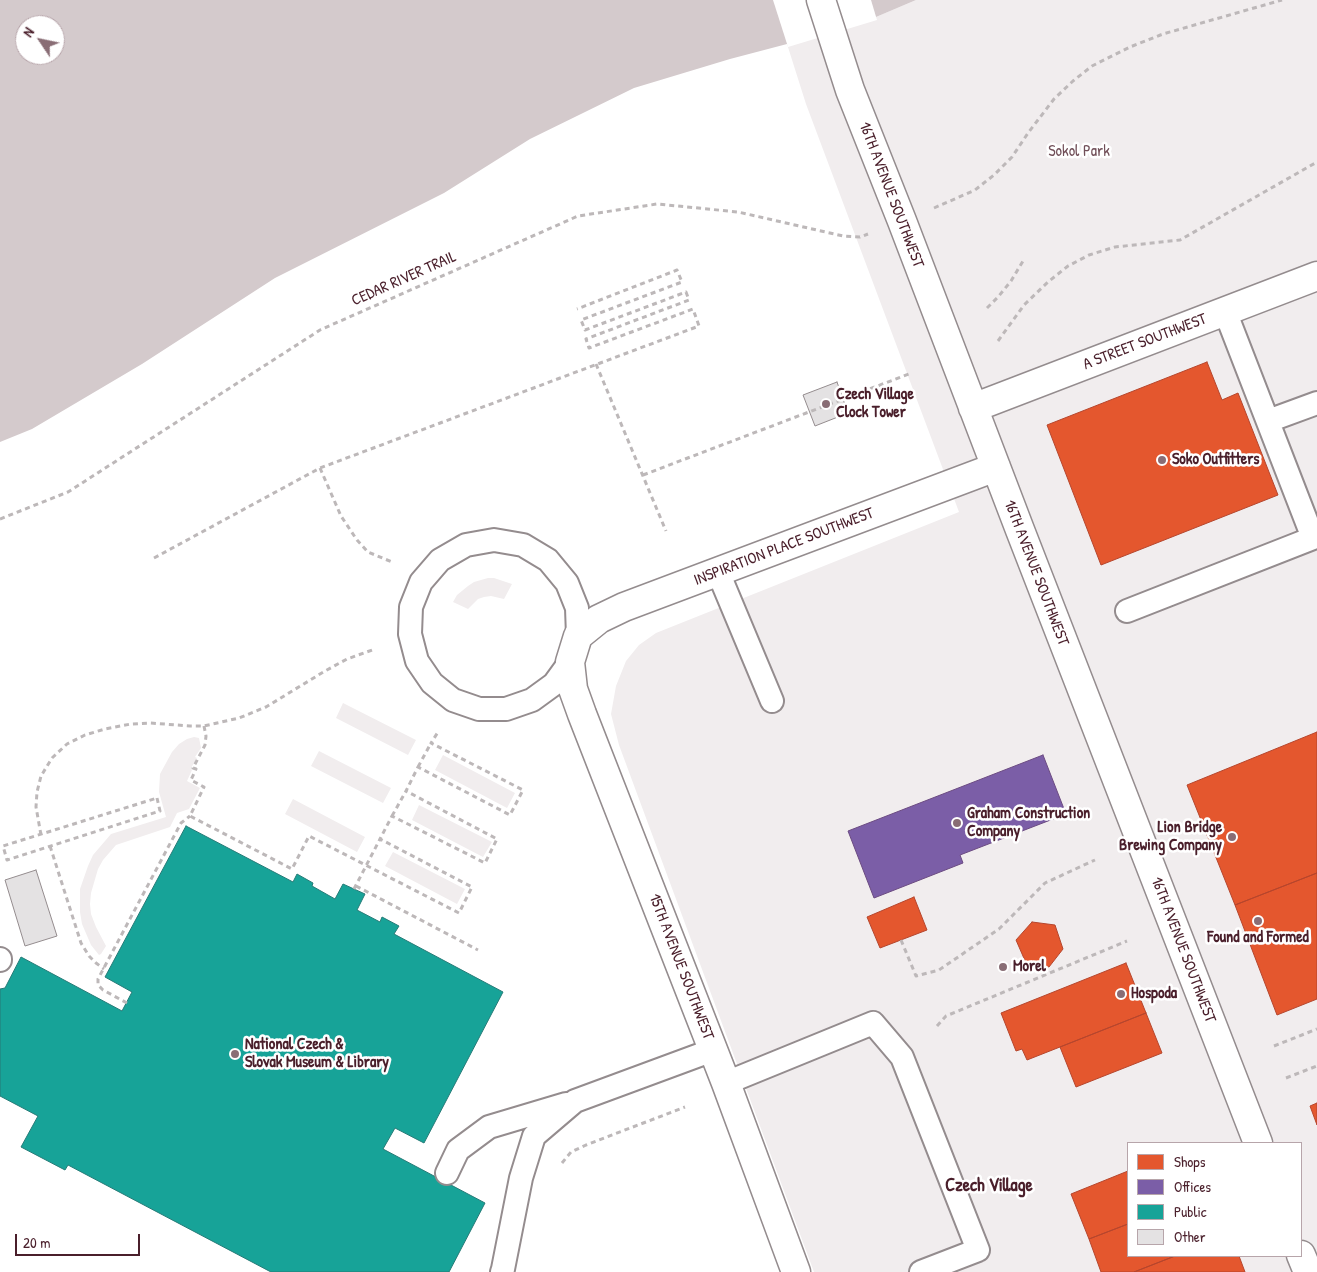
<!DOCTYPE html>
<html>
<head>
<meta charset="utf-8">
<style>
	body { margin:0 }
	#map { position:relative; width:1317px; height:1272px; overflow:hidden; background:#fff; font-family:"Patrick Hand",sans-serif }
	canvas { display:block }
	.legend { position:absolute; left:1127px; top:1142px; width:175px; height:115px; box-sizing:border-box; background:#fff; border:1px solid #b7a5aa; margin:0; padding:6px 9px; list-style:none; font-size:15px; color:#4a1f2b }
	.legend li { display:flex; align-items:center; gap:10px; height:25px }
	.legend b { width:25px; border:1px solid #b7a5aa }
	.north { position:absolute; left:15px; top:15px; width:50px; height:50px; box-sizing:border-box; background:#fff; border:1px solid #b7a5aa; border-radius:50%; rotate:304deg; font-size:14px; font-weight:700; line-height:20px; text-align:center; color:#4a1f2b }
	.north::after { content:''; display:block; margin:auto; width:18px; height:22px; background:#896d75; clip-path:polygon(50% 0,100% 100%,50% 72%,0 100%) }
	.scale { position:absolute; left:15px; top:1234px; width:125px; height:22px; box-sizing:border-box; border:2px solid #4a1f2b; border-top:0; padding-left:6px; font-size:15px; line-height:18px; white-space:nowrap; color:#4a1f2b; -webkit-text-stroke:4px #fff; paint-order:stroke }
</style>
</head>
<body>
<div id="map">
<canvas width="1317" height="1272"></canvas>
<ul class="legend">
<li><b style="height:14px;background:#e4572e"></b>Shops</li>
<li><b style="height:14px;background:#7b5ea7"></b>Offices</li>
<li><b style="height:14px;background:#17a398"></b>Public</li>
<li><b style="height:14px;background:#e4e2e3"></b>Other</li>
</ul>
<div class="north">N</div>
<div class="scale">20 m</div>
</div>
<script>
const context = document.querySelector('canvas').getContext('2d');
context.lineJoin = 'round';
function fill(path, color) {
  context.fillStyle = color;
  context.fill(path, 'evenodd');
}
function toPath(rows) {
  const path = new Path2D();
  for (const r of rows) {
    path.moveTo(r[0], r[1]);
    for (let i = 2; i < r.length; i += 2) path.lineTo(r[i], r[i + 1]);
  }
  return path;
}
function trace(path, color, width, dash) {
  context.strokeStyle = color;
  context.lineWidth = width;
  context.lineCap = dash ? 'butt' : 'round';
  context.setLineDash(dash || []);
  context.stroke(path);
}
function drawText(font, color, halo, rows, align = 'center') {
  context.font = font + ' "Patrick Hand",sans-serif';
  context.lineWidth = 5;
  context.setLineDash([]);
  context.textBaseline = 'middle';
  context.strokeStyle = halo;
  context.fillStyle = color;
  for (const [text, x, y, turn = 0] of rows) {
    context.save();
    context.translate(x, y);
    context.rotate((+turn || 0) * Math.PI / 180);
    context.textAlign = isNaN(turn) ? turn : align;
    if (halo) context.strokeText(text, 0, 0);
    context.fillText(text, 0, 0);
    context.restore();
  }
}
fill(toPath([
	[916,0,1317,0,1317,1272,814,1272,619,745,611,714,616,686,626,661,639,645,656,633,959,512,806,104,787,44,876,17],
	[1128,1143,1301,1143,1301,1256,1128,1256],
	[488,578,494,578,512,584,504,599,491,596,484,597,478,599,468,609,453,602,457,595,468,586,474,582],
	[343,703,416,740,408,755,336,718],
	[194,737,199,738,201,748,195,757,197,758,191,768,192,770,187,781,200,788,189,809,177,813,170,827,116,845,103,860,98,869,91,893,90,904,91,914,96,927,106,946,101,954,99,955,91,945,82,924,80,912,80,889,88,866,93,855,111,834,166,817,159,792,160,774,172,752,179,744,187,739],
	[319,751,391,788,383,803,311,766],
	[443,755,515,793,507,808,435,770],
	[293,799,365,837,357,852,285,814],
	[419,805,492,842,483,857,412,820],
	[393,852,465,889,457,904,385,866]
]), '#f1edee');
fill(toPath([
	[0,0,916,0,876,17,787,44,730,59,634,88,530,139,444,193,275,278,142,364,32,429,0,442],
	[25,25,55,25,55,55,25,55]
]), '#d4cacc');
fill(toPath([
	[773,0,871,0,877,20,788,47]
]), '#fff');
const shops = toPath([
	[1207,362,1222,400,1238,393,1278,495,1101,565,1047,425,1207,362],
	[1317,732,1317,873,1235,905,1187,785,1317,732],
	[1317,873,1317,999,1277,1015,1235,905,1317,873],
	[914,897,927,930,880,948,867,917,914,897],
	[1032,922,1055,925,1063,949,1049,967,1026,963,1016,940,1032,922],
	[1126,963,1146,1013,1027,1060,1022,1049,1016,1051,1001,1013,1126,963],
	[1146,1013,1162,1053,1076,1087,1060,1047,1146,1013],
	[1317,1103,1317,1125,1310,1106,1317,1103],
	[1128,1171,1128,1224,1089,1239,1071,1194,1128,1171],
	[1128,1224,1128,1256,1175,1256,1134,1272,1101,1272,1089,1239,1128,1224],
	[1175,1256,1239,1256,1245,1272,1134,1272,1175,1256]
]);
fill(shops, '#e4572e');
trace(shops, '#b6462d', 1);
const offices = toPath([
	[1043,755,1066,814,960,855,963,863,874,898,848,831,1043,755]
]);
fill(offices, '#7b5ea7');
trace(offices, '#6c4b82', 1);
const public = toPath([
	[186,826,293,882,297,874,313,883,312,886,335,899,343,884,365,894,357,910,380,922,382,917,399,926,394,934,503,992,424,1143,395,1128,383,1149,485,1203,449,1272,271,1272,68,1165,65,1170,21,1147,38,1116,0,1096,0,989,5,988,21,957,122,1011,132,992,105,977,186,826]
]);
fill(public, '#17a398');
trace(public, '#267b77', 1);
const building = toPath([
	[837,382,848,413,815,426,803,395,837,382],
	[36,870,57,936,25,946,5,880,36,870]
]);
fill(building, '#e4e2e3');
trace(building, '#948c8e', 1);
const service = toPath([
	[1268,421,1317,403],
	[718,572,772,701],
	[1127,611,1313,538,1225,311],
	[570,662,554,684,532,700,506,709,479,709,453,700,432,683,417,661,410,634,411,607,421,582,440,560,466,545,494,540,523,545,548,560,567,583,577,608,578,636],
	[0,959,0,960],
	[726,1083,873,1023,902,1057,978,1250,921,1272],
	[447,1173,458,1150,489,1127,566,1104],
	[502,1272,503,1269,521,1178,534,1136,575,1101,713,1050]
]);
const minor = toPath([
	[821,0,850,90,902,221,1020,530,1258,1143],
	[973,408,1317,276],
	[1301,1255,1308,1272],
	[796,1272,726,1083,582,714,573,689,570,662,578,636,599,619,624,607,996,467]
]);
trace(service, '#948c8e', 26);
trace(minor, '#948c8e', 31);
trace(toPath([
	[934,208,975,190,994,175,1012,157,1028,133,1054,99,1073,81,1092,66,1130,47,1163,34,1282,0],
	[987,308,998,297,1011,281,1023,261],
	[998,341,1024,305,1048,282,1068,266,1089,255,1115,247,1180,240,1317,162],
	[596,364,666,531],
	[320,468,341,516,357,540,368,552,392,562],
	[643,475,909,374],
	[0,519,68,492,320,330,578,216,657,204,738,212,843,236,860,237,868,234],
	[154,558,320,468,699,326,693,309,589,348,586,339,689,300,686,292,585,330,581,320,682,282,677,270,577,309],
	[204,726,206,736,205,745,193,768,196,769,191,780,204,787,190,816,292,869,309,836,459,913,472,887,380,839,392,816,485,863,497,839,406,791,418,767,510,815,523,790,431,743,438,732],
	[418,767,431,743],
	[157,798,160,811,7,860,3,846,157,798],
	[392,816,406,791],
	[41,835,36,807,37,792,41,776,52,758,67,744,85,735,105,729,131,724,150,723,190,726,204,726,239,718,266,707,325,671,347,659,375,649],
	[50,846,81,943,89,956,96,963,104,969],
	[356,886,478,950],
	[354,889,380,839],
	[901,940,916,976,939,970,999,929,1045,883,1095,860],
	[127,1003,103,990,98,985,98,979,181,823,190,816],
	[937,1026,946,1016,1127,941],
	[1274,1046,1317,1029],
	[1286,1078,1317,1066],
	[562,1163,571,1152,586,1145,685,1107]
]), '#bdb8b9', 3, [5, 4]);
trace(service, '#fff', 22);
trace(minor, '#fff', 28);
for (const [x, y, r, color] of [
	[826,404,5,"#896d75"],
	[1162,460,5,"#896d75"],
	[957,823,5,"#896d75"],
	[1232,837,5,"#896d75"],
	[1258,921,5,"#896d75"],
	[1003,967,5,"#896d75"],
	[1121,994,5,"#896d75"],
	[235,1054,5,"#896d75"]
]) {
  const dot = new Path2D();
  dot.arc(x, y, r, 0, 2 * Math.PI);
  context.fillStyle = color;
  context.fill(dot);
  trace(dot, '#fff', 2);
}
drawText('16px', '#714f58', '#fff', [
	["Sokol Park",1079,152]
]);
drawText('16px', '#4a1f2b', '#fff', [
	["16TH AVENUE SOUTHWEST",891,195,69],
	["CEDAR RIVER TRAIL",404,279,-24],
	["A STREET SOUTHWEST",1145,342,-21],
	["INSPIRATION PLACE SOUTHWEST",784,547,-21],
	["16TH AVENUE SOUTHWEST",1036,573,69],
	["16TH AVENUE SOUTHWEST",1183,950,69],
	["15TH AVENUE SOUTHWEST",681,967,69]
]);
drawText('bold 16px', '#4a1f2b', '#fff', [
	["Czech Village",836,395],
	["Clock Tower",836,413],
	["Soko Outfitters",1172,460],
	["Graham Construction",967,814],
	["Company",967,832],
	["Lion Bridge",1222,828,"right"],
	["Brewing Company",1222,846,"right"],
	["Found and Formed",1258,938,"center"],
	["Morel",1013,967],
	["Hospoda",1131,994],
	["National Czech &",245,1045],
	["Slovak Museum & Library",245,1063]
], 'left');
drawText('bold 18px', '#4a1f2b', '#fff', [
	["Czech Village",989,1186]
]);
</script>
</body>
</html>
